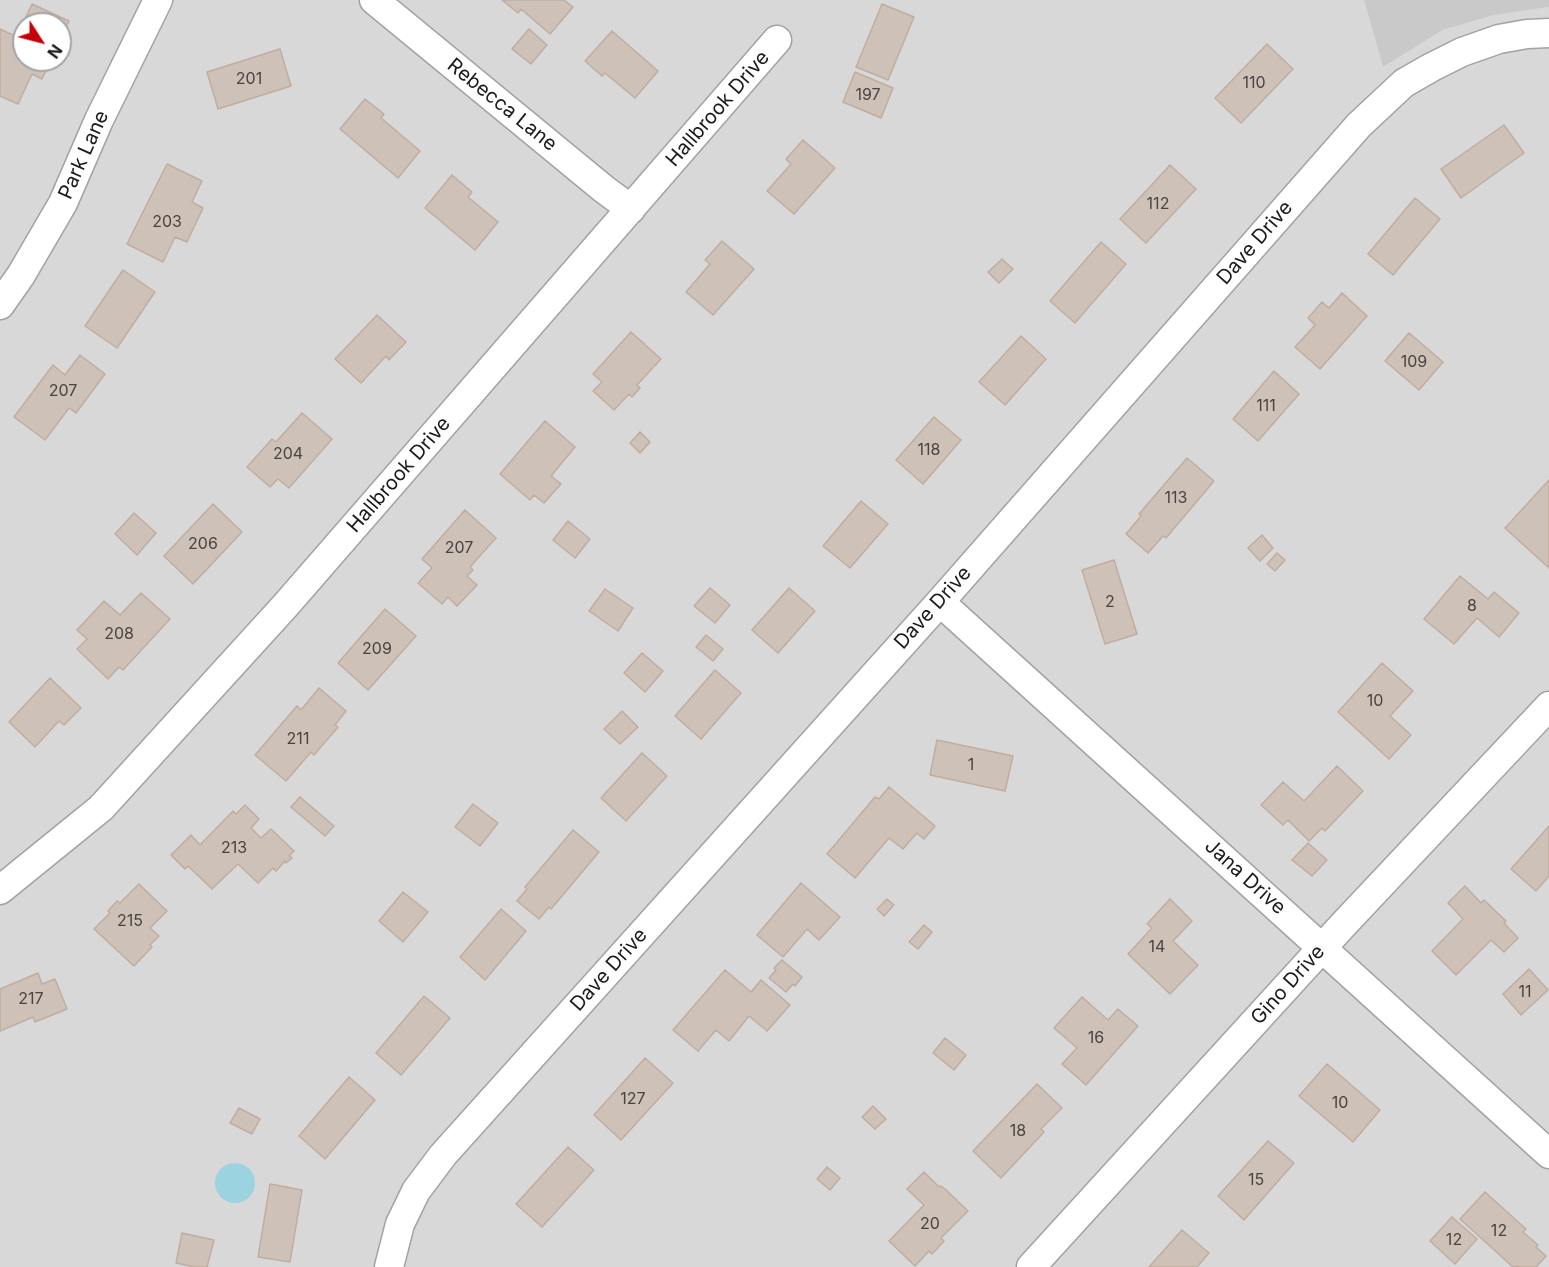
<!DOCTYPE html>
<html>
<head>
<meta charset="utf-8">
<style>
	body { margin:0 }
	#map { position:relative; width:1549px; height:1267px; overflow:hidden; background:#eee8df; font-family:Inter,sans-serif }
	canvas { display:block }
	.north { position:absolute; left:12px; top:12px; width:60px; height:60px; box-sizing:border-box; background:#fff; border:2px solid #a4a4a4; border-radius:50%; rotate:126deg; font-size:16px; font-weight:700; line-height:24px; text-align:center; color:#1b1b1b }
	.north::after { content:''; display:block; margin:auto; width:21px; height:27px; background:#c60007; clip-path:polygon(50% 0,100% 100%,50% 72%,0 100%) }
</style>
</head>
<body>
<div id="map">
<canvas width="1549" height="1267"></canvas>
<div class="north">N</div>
</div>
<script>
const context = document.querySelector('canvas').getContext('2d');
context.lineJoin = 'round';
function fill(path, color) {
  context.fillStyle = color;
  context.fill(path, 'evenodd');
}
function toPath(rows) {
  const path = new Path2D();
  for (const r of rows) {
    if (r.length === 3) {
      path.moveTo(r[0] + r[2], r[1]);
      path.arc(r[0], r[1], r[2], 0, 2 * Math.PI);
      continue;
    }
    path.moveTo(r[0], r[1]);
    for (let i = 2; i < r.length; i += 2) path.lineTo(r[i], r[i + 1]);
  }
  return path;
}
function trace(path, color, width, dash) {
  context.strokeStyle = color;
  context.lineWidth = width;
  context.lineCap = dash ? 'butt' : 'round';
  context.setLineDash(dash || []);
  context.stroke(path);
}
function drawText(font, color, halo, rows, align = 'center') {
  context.font = font + ' Inter,sans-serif';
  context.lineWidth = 5;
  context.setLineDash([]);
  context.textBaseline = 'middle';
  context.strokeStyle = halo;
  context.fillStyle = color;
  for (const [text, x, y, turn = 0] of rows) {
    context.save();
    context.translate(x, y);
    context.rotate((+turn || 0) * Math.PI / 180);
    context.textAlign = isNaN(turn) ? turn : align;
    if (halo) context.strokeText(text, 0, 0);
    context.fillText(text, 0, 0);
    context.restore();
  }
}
fill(toPath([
	[0,0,1364,0,1383,67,1443,30,1494,15,1549,7,1549,1267,0,1267],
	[24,24,60,24,60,60,24,60]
]), '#d9d8d8');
fill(toPath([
	[1364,0,1549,0,1549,7,1494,15,1443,30,1383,67]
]), '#c9c9c9');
fill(toPath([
	[235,1183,20]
]), '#9bd3e0');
const building = toPath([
	[502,0,564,0,573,7,550,34,521,9,518,13,502,0],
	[32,4,69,21,60,41,60,24,24,24,24,60,51,60,42,79,32,74,18,104,0,96,0,29,17,37,32,4],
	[882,4,914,17,888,80,856,67,882,4],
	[529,29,547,45,531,64,512,49,529,29],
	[612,31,658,71,635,98,605,73,602,76,585,61,612,31],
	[1267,44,1293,69,1241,123,1215,98,1267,44],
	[280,49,291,86,218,109,207,72,280,49],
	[855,72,893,88,881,118,843,102,855,72],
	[365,99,384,114,381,118,420,151,398,178,340,129,365,99],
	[1504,125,1524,153,1461,198,1441,169,1504,125],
	[803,140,835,168,794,214,767,191,791,164,786,159,803,140],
	[167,164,202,181,192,202,203,208,187,242,175,237,163,262,127,244,167,164],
	[1170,165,1196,189,1146,243,1120,219,1170,165],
	[452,175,472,192,468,197,498,222,475,250,425,208,452,175],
	[1415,198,1440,219,1393,275,1368,254,1415,198],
	[722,241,754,269,713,315,686,292,710,264,705,260,722,241],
	[1101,242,1126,264,1075,323,1050,301,1101,242],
	[1002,259,1013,269,999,283,988,272,1002,259],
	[123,270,155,292,117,348,85,326,123,270],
	[1342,293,1367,316,1320,369,1295,347,1315,325,1308,318,1322,302,1329,308,1342,293],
	[377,315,406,342,389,360,386,356,361,383,335,359,377,315],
	[631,332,661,359,637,385,640,388,632,397,629,394,614,410,593,391,602,382,593,374,631,332],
	[1409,333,1443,362,1419,390,1385,361,1409,333],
	[1021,336,1046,359,1005,405,979,382,1021,336],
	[80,355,105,374,76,413,69,408,45,440,14,417,53,365,65,375,80,355],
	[1274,371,1299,394,1258,441,1233,419,1274,371],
	[302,413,332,439,289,488,278,479,270,487,247,467,272,439,276,442,302,413],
	[934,417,961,440,923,484,896,460,934,417],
	[545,421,575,447,551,476,561,484,544,503,534,495,530,500,500,474,545,421],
	[640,432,650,442,640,453,630,443,640,432],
	[1187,458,1214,481,1166,538,1163,536,1148,553,1126,534,1141,516,1139,514,1187,458],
	[1549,480,1549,568,1505,528,1549,480],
	[861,501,888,524,850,568,823,546,861,501],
	[213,504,242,532,193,584,164,556,213,504],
	[465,510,496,538,470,567,473,570,467,576,477,585,457,606,448,597,442,604,418,583,432,568,422,559,465,510],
	[134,513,156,533,137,555,115,534,134,513],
	[568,521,590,539,575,558,553,540,568,521],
	[1262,535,1273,548,1260,561,1248,548,1262,535],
	[1277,553,1285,560,1275,571,1267,564,1277,553],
	[1114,560,1137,634,1105,644,1082,570,1114,560],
	[1460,576,1488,599,1494,592,1519,613,1499,637,1477,618,1454,644,1424,619,1460,576],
	[710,588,730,605,715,623,694,606,710,588],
	[789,588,815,611,778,653,752,630,789,588],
	[605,589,633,608,618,631,589,611,605,589],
	[141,593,170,619,123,670,119,667,108,679,77,649,87,639,77,630,104,601,120,615,141,593],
	[385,609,416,636,368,690,338,663,385,609],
	[706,635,723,649,713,661,696,647,706,635],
	[642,653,663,671,645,692,624,673,642,653],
	[1382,663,1413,691,1390,716,1411,735,1389,759,1338,712,1382,663],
	[715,670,741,693,701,739,675,716,715,670],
	[50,678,81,708,64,725,59,721,35,747,9,722,50,678],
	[319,688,346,711,335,725,338,727,314,755,311,752,286,781,255,755,297,706,301,710,319,688],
	[622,711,638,727,620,744,604,729,622,711],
	[937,740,1013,756,1005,791,930,775,937,740],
	[642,753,667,776,626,821,601,798,642,753],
	[1337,766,1363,791,1325,831,1322,828,1309,841,1288,820,1283,825,1261,805,1283,782,1304,801,1337,766],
	[889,787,935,826,924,839,917,833,903,849,889,838,855,878,827,854,875,797,879,799,889,787],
	[300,797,334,826,325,836,291,807,300,797],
	[473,804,498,823,480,846,455,827,473,804],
	[245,805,259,819,251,828,261,838,271,829,294,851,289,856,292,858,286,863,285,861,276,871,273,868,258,883,238,864,212,889,188,866,185,869,171,855,191,835,200,845,233,811,236,814,245,805],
	[1549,826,1549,876,1536,891,1511,869,1549,826],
	[573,830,599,852,551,909,549,907,539,919,517,901,527,889,525,887,573,830],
	[1308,843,1327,860,1312,876,1292,860,1308,843],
	[801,883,840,917,819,940,807,929,783,957,757,935,801,883],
	[139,884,167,911,150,928,159,936,150,945,152,947,134,966,94,929,110,913,108,911,117,901,120,903,139,884],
	[1465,886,1481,903,1484,900,1506,921,1504,923,1518,938,1504,952,1491,940,1456,975,1432,951,1463,919,1448,903,1465,886],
	[403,892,428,912,403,942,379,921,403,892],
	[887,899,894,905,884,916,877,909,887,899],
	[1170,899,1192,921,1173,941,1198,965,1170,994,1128,954,1152,928,1147,924,1170,899],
	[501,909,526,931,485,980,460,957,501,909],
	[924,925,932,932,918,949,909,942,924,925],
	[782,960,802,977,795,986,793,984,786,992,769,978,776,970,774,968,782,960],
	[1529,969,1548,990,1521,1015,1503,994,1529,969],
	[725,970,751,992,761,980,790,1005,767,1031,749,1016,729,1041,716,1030,698,1051,673,1030,725,970],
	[38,973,42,984,55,979,67,1009,35,1022,33,1017,0,1031,0,989,38,973],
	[424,996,450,1018,401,1075,376,1053,424,996],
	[1082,997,1108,1020,1118,1009,1138,1026,1086,1085,1062,1064,1077,1048,1054,1028,1082,997],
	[945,1038,966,1055,954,1070,933,1053,945,1038],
	[645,1058,673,1083,621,1140,594,1115,645,1058],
	[1327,1064,1380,1110,1353,1142,1299,1096,1327,1064],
	[349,1077,375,1100,325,1159,299,1136,349,1077],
	[1037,1084,1062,1108,1041,1129,1044,1132,1001,1178,973,1151,1037,1084],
	[873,1106,886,1119,875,1129,862,1117,873,1106],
	[239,1108,260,1119,252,1134,230,1123,239,1108],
	[1268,1141,1294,1163,1244,1220,1218,1196,1268,1141],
	[568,1147,594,1170,542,1227,516,1204,568,1147],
	[827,1167,840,1178,830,1190,817,1179,827,1167],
	[924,1172,939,1187,941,1186,945,1189,968,1211,941,1238,944,1241,932,1254,929,1251,915,1266,889,1241,924,1205,907,1189,924,1172],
	[270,1184,302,1190,290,1262,258,1257,270,1184],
	[1485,1192,1526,1229,1523,1232,1538,1245,1536,1247,1546,1256,1536,1267,1519,1267,1518,1266,1513,1267,1460,1219,1485,1192],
	[1452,1217,1477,1239,1455,1264,1430,1241,1452,1217],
	[1182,1230,1209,1253,1197,1267,1149,1267,1182,1230],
	[182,1233,214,1240,207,1267,194,1267,176,1263,182,1233]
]);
fill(building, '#cec1b8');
trace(building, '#c0ada0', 1.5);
const street = toPath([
	[374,0,605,190,631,209],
	[0,305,21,275,63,203,99,120,158,0],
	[940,602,1549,1154],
	[0,890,101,808,285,606,777,40],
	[389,1267,400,1224,416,1191,443,1155,940,602,1359,125,1404,83,1432,67,1462,52,1499,39,1527,34,1549,33],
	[1031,1267,1343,925,1549,706]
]);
trace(street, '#a2a2a2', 31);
trace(street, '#fff', 28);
drawText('16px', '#484442', null, [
	["201",249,79],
	["110",1254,83],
	["197",868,95],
	["112",1158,204],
	["203",167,222],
	["109",1414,362],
	["207",63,391],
	["111",1266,406],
	["118",929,450],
	["204",288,454],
	["113",1176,498],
	["206",203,544],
	["207",459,548],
	["2",1110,602],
	["8",1472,606],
	["208",119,634],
	["209",377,649],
	["10",1375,701],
	["211",298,739],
	["1",971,765],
	["213",234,848],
	["215",130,921],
	["14",1157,947],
	["11",1525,992],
	["217",31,999],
	["16",1096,1038],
	["127",633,1099],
	["10",1340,1103],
	["18",1018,1131],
	["15",1256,1180],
	["20",930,1224],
	["12",1499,1231],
	["12",1454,1240]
]);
drawText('20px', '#1b1b1b', '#fff', [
	["Rebecca Lane",502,105,39],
	["Hallbrook Drive",718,109,-49],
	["Park Lane",84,155,-66],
	["Dave Drive",1255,243,-49],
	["Hallbrook Drive",399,475,-49],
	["Dave Drive",933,608,-48],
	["Jana Drive",1245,877,42],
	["Dave Drive",609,970,-48],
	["Gino Drive",1288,985,-48]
]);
</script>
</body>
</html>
